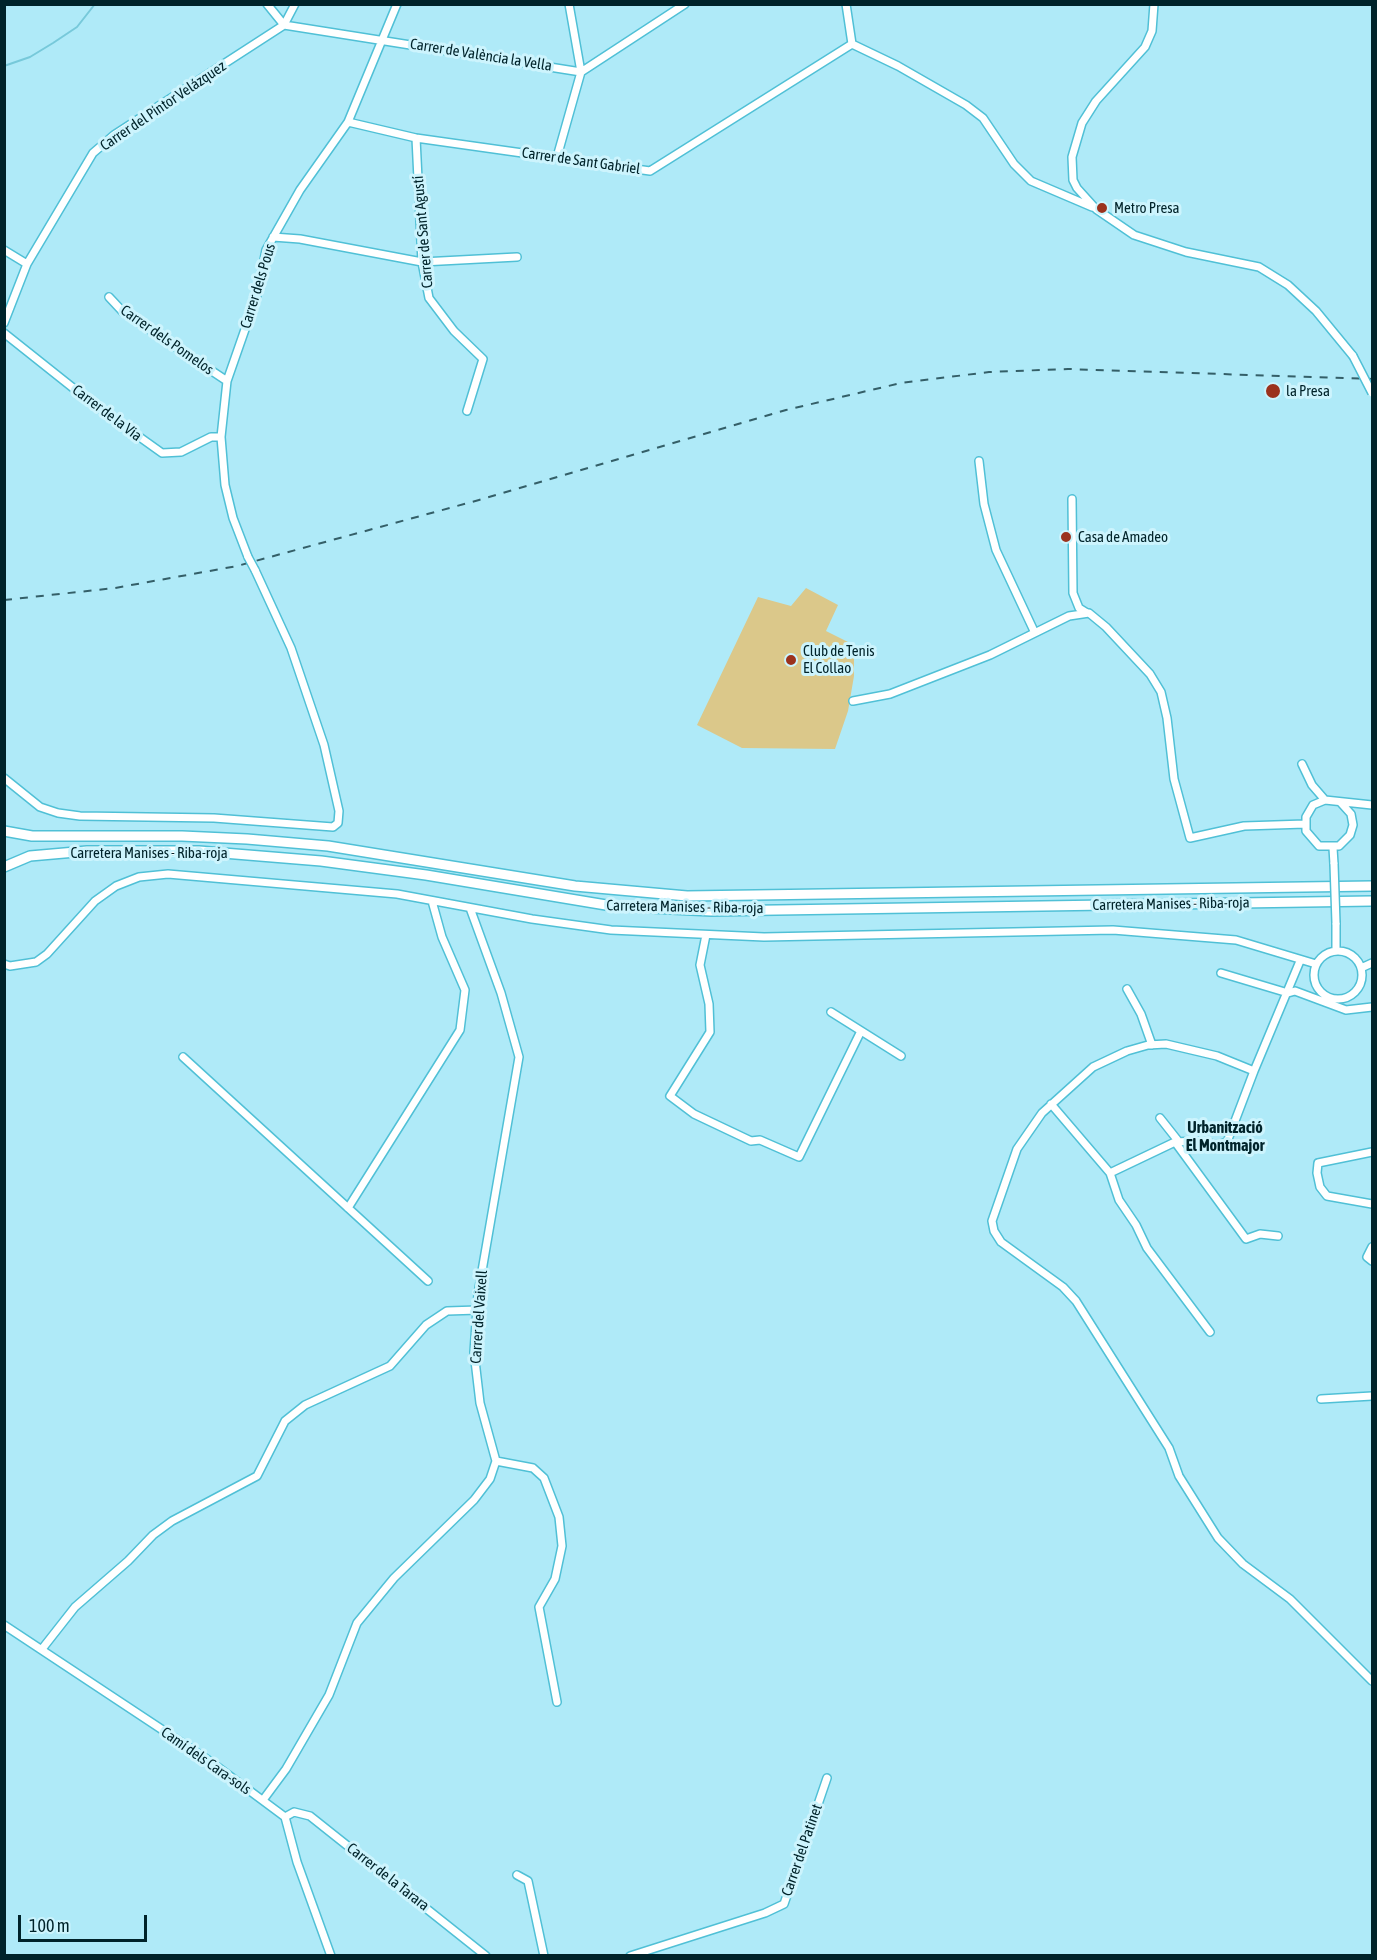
<!DOCTYPE html>
<html>
<head>
<meta charset="utf-8">
<style>
	body { margin:0 }
	#map { position:relative; width:1377px; height:1960px; overflow:hidden; background:#afeaf8; font-family:"Asap Condensed",sans-serif }
	canvas { display:block }
	.frame { position:absolute; inset:0; border:6px solid #00232a; pointer-events:none }
	.scale { position:absolute; left:18px; top:1915px; width:129px; height:27px; box-sizing:border-box; border:3px solid #00232a; border-top:0; padding-left:8px; font-size:18px; line-height:21px; white-space:nowrap; color:#00232a; -webkit-text-stroke:4px #cdf4fd; paint-order:stroke }
</style>
</head>
<body>
<div id="map">
<canvas width="1377" height="1960"></canvas>
<div class="frame"></div>
<div class="scale">100 m</div>
</div>
<script>
const context = document.querySelector('canvas').getContext('2d');
context.lineJoin = 'round';
function fill(path, color) {
  context.fillStyle = color;
  context.fill(path, 'evenodd');
}
function toPath(rows) {
  const path = new Path2D();
  for (const r of rows) {
    if (r.length === 3) {
      path.moveTo(r[0] + r[2], r[1]);
      path.arc(r[0], r[1], r[2], 0, 2 * Math.PI);
      continue;
    }
    path.moveTo(r[0], r[1]);
    for (let i = 2; i < r.length; i += 2) path.lineTo(r[i], r[i + 1]);
  }
  return path;
}
function trace(path, color, width, dash) {
  context.strokeStyle = color;
  context.lineWidth = width;
  context.lineCap = dash ? 'butt' : 'round';
  context.setLineDash(dash || []);
  context.stroke(path);
}
function drawText(font, color, halo, rows, align = 'center') {
  context.font = font + ' "Asap Condensed",sans-serif';
  context.lineWidth = 6;
  context.setLineDash([]);
  context.textBaseline = 'middle';
  context.strokeStyle = halo;
  context.fillStyle = color;
  for (const [text, x, y, turn = 0] of rows) {
    context.save();
    context.translate(x, y);
    context.rotate((+turn || 0) * Math.PI / 180);
    context.textAlign = isNaN(turn) ? turn : align;
    if (halo) context.strokeText(text, 0, 0);
    context.fillText(text, 0, 0);
    context.restore();
  }
}
fill(toPath([
	[806,588,838,605,826,631,854,645,854,676,848,711,835,749,742,748,697,725,758,597,791,606]
]), '#dbc88a');
trace(toPath([
	[4,66,30,57,53,43,77,27,95,4]
]), '#77c9da', 2);
const street = toPath([
	[267,4,284,25,581,72,685,4],
	[846,4,852,44,898,66,966,105,983,118,1014,164,1031,181,1092,207],
	[1154,4,1152,31,1145,47,1096,101,1082,123,1072,157,1073,180,1077,188,1096,209,1134,235,1186,252,1259,267,1288,285,1316,311,1353,356],
	[348,122,416,138,650,171,852,44],
	[416,138,422,262,429,298,454,331,483,359,467,411],
	[557,157,581,72,569,4],
	[273,237,300,239,422,262,517,257],
	[4,250,27,264],
	[109,297,123,312,227,381],
	[4,323,27,264,93,153,114,135,284,25,295,4],
	[4,333,92,403,162,453,181,452,211,437,221,437],
	[979,461,984,504,996,550,1034,631],
	[1072,499,1073,593,1079,608,1087,613],
	[248,557,233,518,225,485,221,437,227,381,257,295,266,250,300,190,348,122,397,4],
	[853,701,890,694,990,655,1069,616,1089,613,1106,627,1150,674,1161,692,1167,718,1174,779,1190,838,1244,826,1305,824],
	[1302,764,1312,785,1325,800],
	[4,778,40,807,58,813,80,816,214,818,333,827,338,823,339,811,324,745,291,648,255,570],
	[1341,803,1351,814,1353,825,1350,835,1339,846,1319,846,1306,831,1306,817,1313,805,1325,800,1372,805],
	[1333,848,1334,864],
	[1336,923,1336,951],
	[706,935,700,965,709,1004,710,1032,670,1096,694,1114,751,1141,760,1140,799,1157,860,1033],
	[1338,975,24],
	[1300,961,1254,1071,1217,1056,1166,1044,1148,1045,1127,1051,1093,1067,1042,1113,1017,1149,992,1221,994,1231,1001,1242,1063,1287,1076,1301,1169,1448,1179,1476,1218,1538,1243,1564,1290,1599,1372,1681],
	[4,964,10,966,36,962,47,954,95,901,116,886,139,877,168,874,397,894,532,919,611,930,764,937,1113,930,1236,940,1316,964],
	[1361,968,1372,963],
	[1221,973,1288,993,1295,991,1346,1010,1372,1007],
	[1127,989,1141,1014,1152,1045],
	[831,1012,901,1056],
	[183,1057,428,1281],
	[1051,1104,1110,1173,1119,1200,1136,1225,1147,1248,1210,1332],
	[1160,1118,1179,1142],
	[1175,1142,1246,1239,1260,1234,1278,1236],
	[1372,1152,1318,1163,1317,1173,1320,1187,1327,1196,1372,1204],
	[1110,1173,1175,1142,1197,1141,1218,1145,1227,1142,1254,1071],
	[348,1208,460,1030,465,990,442,937,432,901],
	[1372,1247,1367,1257,1372,1261],
	[1321,1399,1372,1396],
	[496,1461,533,1468,544,1478,559,1517,562,1546,555,1579,539,1607,557,1702],
	[4,1625,211,1762,285,1817,297,1862,331,1956],
	[42,1649,75,1607,128,1561,153,1535,172,1521,257,1476,285,1421,305,1405,390,1366,426,1325,447,1311,478,1310],
	[263,1800,286,1769,329,1695,357,1623,394,1578,474,1500,490,1479,496,1461,480,1403,474,1352,478,1294,519,1057,501,993,470,908],
	[285,1817,294,1812,310,1816,486,1956],
	[517,1875,528,1881,544,1956],
	[630,1956,765,1913,784,1904,827,1778]
]);
const secondary = toPath([
	[4,831,32,836,182,836,247,839,328,846,575,886,687,896,1372,886],
	[4,867,30,856,87,851,199,851,321,861,426,875,612,906,711,911,1372,901]
]);
trace(street, '#50c0d6', 10);
trace(secondary, '#50c0d6', 12);
trace(street, '#fff', 7);
trace(secondary, '#fff', 9);
trace(toPath([
	[4,600,115,588,237,566,479,500,786,410,901,383,989,372,1068,369,1372,379]
]), '#345f68', 2, [8, 8]);
const streetBridge = toPath([
	[1353,356,1372,393],
	[248,557,255,570],
	[1334,864,1336,923]
]);
trace(streetBridge, '#50c0d6', 10, []);
trace(streetBridge, '#fff', 7);
for (const [x, y, r, color] of [
	[1102,208,6,"#9b321d"],
	[1273,391,8,"#9b321d"],
	[1066,537,6,"#9b321d"],
	[791,660,6,"#9b321d"]
]) {
  const dot = new Path2D();
  dot.arc(x, y, r, 0, 2 * Math.PI);
  context.fillStyle = color;
  context.fill(dot);
  trace(dot, '#cdf4fd', 2);
}
drawText('15px', '#00232a', '#cdf4fd', [
	["Carrer de València la Vella",481,55,9],
	["Carrer del Pintor Velázquez",163,106,-34],
	["Carrer de Sant Gabriel",581,161,8],
	["Carrer de Sant Agustí",423,232,-95],
	["Carrer dels Pous",258,286,-73],
	["Carrer dels Pomelos",167,340,35],
	["Carrer de la Via",107,413,37],
	["Carretera Manises - Riba-roja",149,853],
	["Carretera Manises - Riba-roja",1171,904,-1],
	["Carretera Manises - Riba-roja",685,907,1],
	["Carrer del Vaixell",479,1317,-86],
	["Camí dels Cara-sols",206,1761,35],
	["Carrer del Patinet",802,1850,-71],
	["Carrer de la Tarara",388,1877,38]
]);
drawText('15px', '#00232a', '#cdf4fd', [
	["Metro Presa",1114,208],
	["la Presa",1286,391],
	["Casa de Amadeo",1078,537],
	["Club de Tenis",803,651],
	["El Collao",803,668]
], 'left');
drawText('bold 16px', '#00232a', '#cdf4fd', [
	["Urbanització",1225,1128],
	["El Montmajor",1225,1146]
]);
</script>
</body>
</html>
